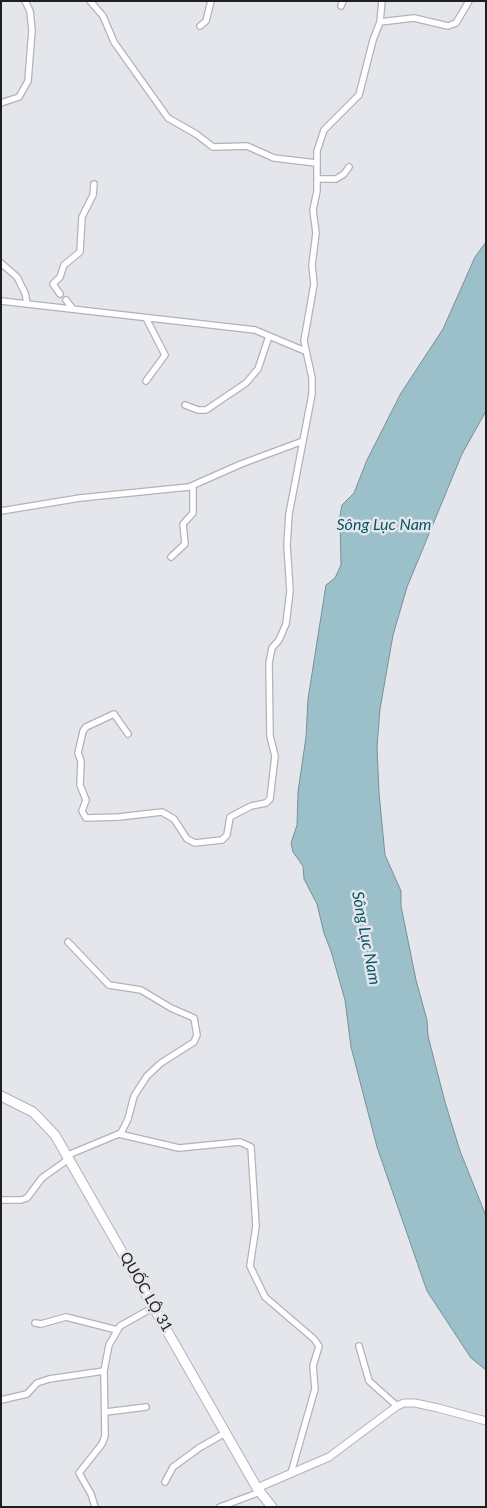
<!DOCTYPE html>
<html>
<head>
<meta charset="utf-8">
<style>
	body { margin:0 }
	#map { position:relative; width:487px; height:1508px; overflow:hidden; background:#e4e6ec; font-family:Lato,sans-serif }
	canvas { display:block }
	.frame { position:absolute; inset:0; border:2px solid #1e1f21; pointer-events:none }
</style>
</head>
<body>
<div id="map">
<canvas width="487" height="1508"></canvas>
<div class="frame"></div>
</div>
<script>
const context = document.querySelector('canvas').getContext('2d');
context.lineJoin = 'round';
function fill(path, color) {
  context.fillStyle = color;
  context.fill(path, 'evenodd');
}
function toPath(rows) {
  const path = new Path2D();
  for (const r of rows) {
    path.moveTo(r[0], r[1]);
    for (let i = 2; i < r.length; i += 2) path.lineTo(r[i], r[i + 1]);
  }
  return path;
}
function trace(path, color, width, dash) {
  context.strokeStyle = color;
  context.lineWidth = width;
  context.lineCap = dash ? 'butt' : 'round';
  context.setLineDash(dash || []);
  context.stroke(path);
}
function drawText(font, color, halo, rows, align = 'center') {
  context.font = font + ' Lato,sans-serif';
  context.lineWidth = 5;
  context.setLineDash([]);
  context.textBaseline = 'middle';
  context.strokeStyle = halo;
  context.fillStyle = color;
  for (const [text, x, y, turn = 0] of rows) {
    context.save();
    context.translate(x, y);
    context.rotate((+turn || 0) * Math.PI / 180);
    context.textAlign = isNaN(turn) ? turn : align;
    if (halo) context.strokeText(text, 0, 0);
    context.fillText(text, 0, 0);
    context.restore();
  }
}
const water = toPath([
	[486,242,486,411,462,454,407,587,393,635,380,709,377,747,379,793,385,855,401,891,401,906,416,980,427,1020,428,1036,445,1102,460,1151,486,1216,486,1370,471,1358,427,1291,377,1147,351,1047,345,1000,331,951,324,933,317,904,304,879,303,866,293,852,291,843,297,825,298,792,306,737,308,699,326,585,335,578,341,565,340,516,342,505,354,493,367,460,401,393,443,329,475,257,486,242]
]);
fill(water, '#9bc0c9');
trace(water, '#769097', 1);
const minor = toPath([
	[90,1,103,16,114,42,168,118,196,134,213,147,247,146,274,158,316,163],
	[341,6,343,1],
	[380,22,382,1],
	[200,26,206,21,211,1],
	[1,103,19,97,28,81,32,30,30,11,25,1],
	[318,179,336,179,344,174,349,167],
	[1,263,17,277,25,293,27,303],
	[60,294,53,284,60,277,64,265,80,252,82,217,93,195,94,184],
	[66,300,73,309],
	[1,301,255,330,305,351],
	[146,318,165,355,146,381],
	[185,405,198,410,206,410,246,383,258,369,269,336],
	[1,511,80,498,189,487,241,464,303,441],
	[171,557,185,544,183,524,193,513,193,486],
	[128,734,114,714,86,727,83,731,78,753,81,761,80,785,86,800,82,811,86,818,119,817,162,812,174,819,187,839,195,843,222,840,227,835,230,817,251,806,266,803,270,799,275,756,270,736,269,663,272,648,279,640,286,624,290,591,287,545,289,514,312,394,312,378,304,341,314,284,312,265,316,233,313,210,317,191,317,151,324,130,359,95,373,40,380,22,414,18,448,26,456,23,469,1],
	[68,942,109,985,141,990,171,1008,194,1018,197,1035,194,1042,161,1063,147,1076,134,1096,128,1119,121,1133,68,1155],
	[119,1134,179,1148,240,1142,251,1147,256,1226,250,1266,265,1297,314,1339,319,1346,313,1366,315,1389,291,1473],
	[1,1200,21,1200,27,1198,42,1178,70,1158],
	[35,1323,41,1324,66,1317,117,1330],
	[359,1346,369,1381,397,1406],
	[1,1400,27,1394,37,1383,49,1379,104,1371],
	[106,1412,146,1407],
	[165,1482,173,1467,199,1448,225,1433],
	[95,1507,91,1494,79,1473,102,1444,105,1436,104,1371,109,1345,120,1326,154,1307],
	[220,1507,260,1492]
]);
const tertiary = toPath([
	[257,1488,329,1457,397,1406,404,1403,415,1403,438,1408,486,1421]
]);
const trunk = toPath([
	[1,1096,33,1112,55,1135,257,1488,272,1507]
]);
trace(minor, '#b0b3b9', 8);
trace(tertiary, '#b0b3b9', 9);
trace(trunk, '#b0b3b9', 11);
trace(minor, '#fff', 5.5);
trace(tertiary, '#fff', 7);
trace(trunk, '#fff', 9);
drawText('15px', '#1e1f21', '#e4e6ec', [
	["QUỐC LỘ 31",146,1292,60]
]);
drawText('italic 16px', '#055464', '#e4e6ec', [
	["Sông Lục Nam",384,525],
	["Sông Lục Nam",366,938,79]
]);
</script>
</body>
</html>
